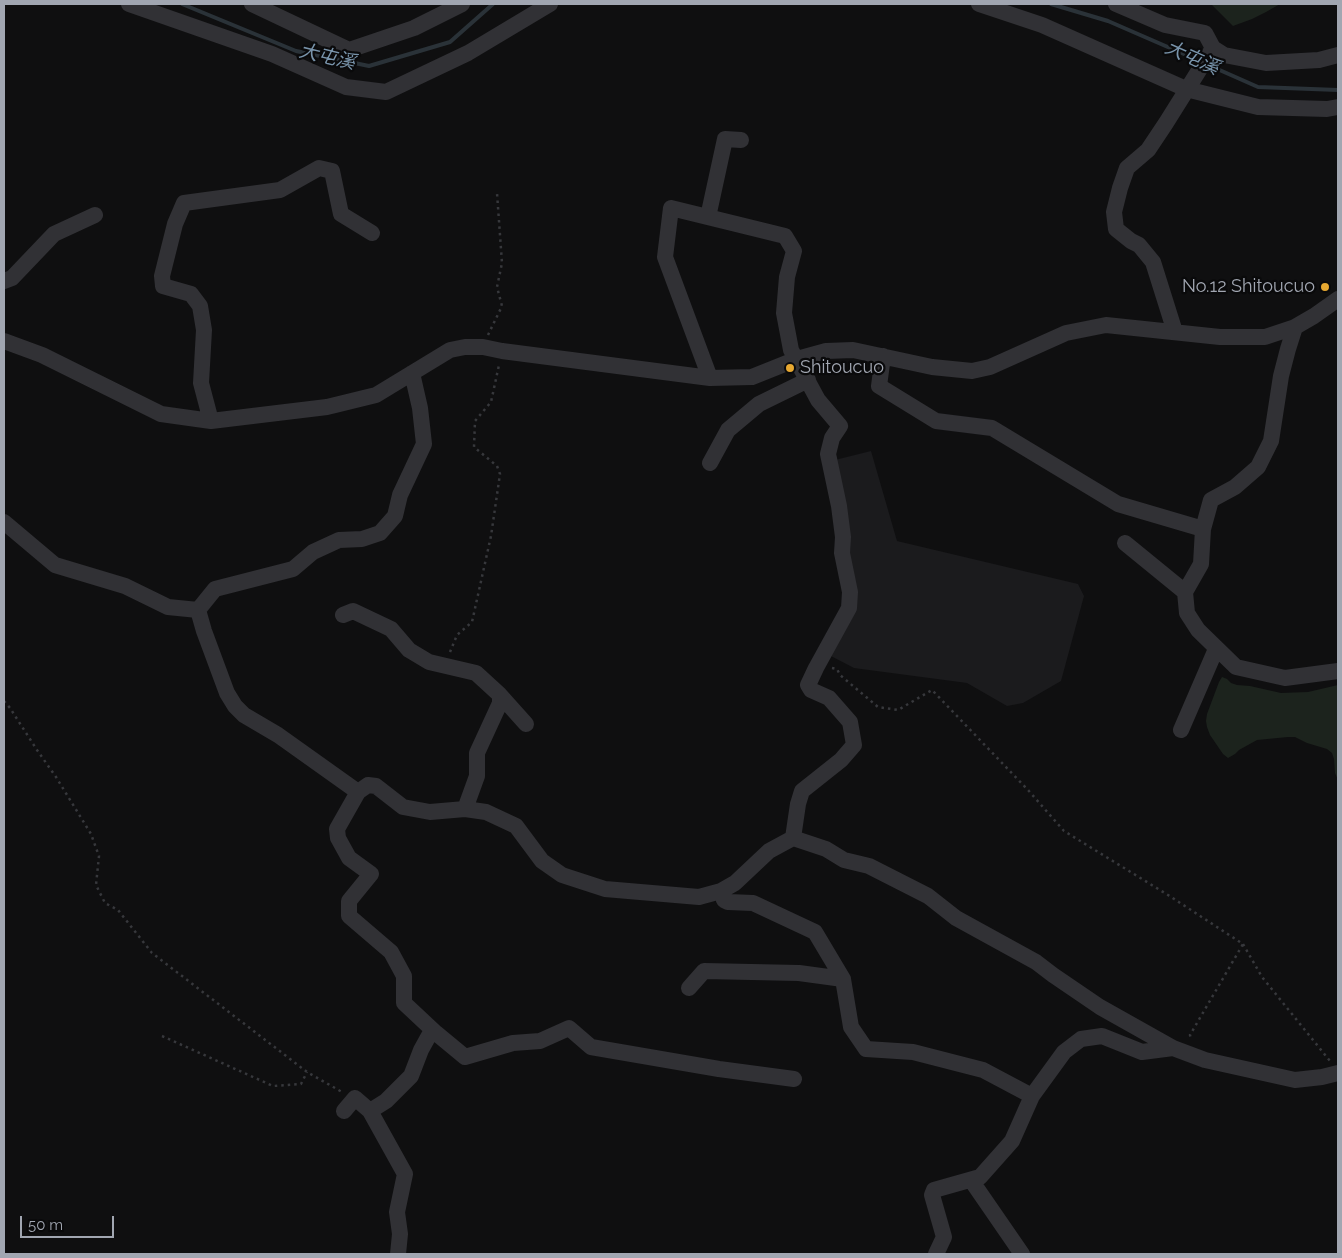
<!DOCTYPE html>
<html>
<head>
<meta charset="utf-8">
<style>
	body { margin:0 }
	#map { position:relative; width:1342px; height:1258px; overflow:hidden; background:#0f0f10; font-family:Raleway,sans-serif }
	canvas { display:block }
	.frame { position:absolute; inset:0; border:5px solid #a1a6b1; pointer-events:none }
	.scale { position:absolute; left:20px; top:1216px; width:94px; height:22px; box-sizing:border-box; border:2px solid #a1a6b1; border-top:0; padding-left:6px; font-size:15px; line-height:18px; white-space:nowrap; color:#a1a6b1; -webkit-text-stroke:4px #0a0a0b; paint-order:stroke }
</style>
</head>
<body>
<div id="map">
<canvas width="1342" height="1258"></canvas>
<div class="frame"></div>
<div class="scale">50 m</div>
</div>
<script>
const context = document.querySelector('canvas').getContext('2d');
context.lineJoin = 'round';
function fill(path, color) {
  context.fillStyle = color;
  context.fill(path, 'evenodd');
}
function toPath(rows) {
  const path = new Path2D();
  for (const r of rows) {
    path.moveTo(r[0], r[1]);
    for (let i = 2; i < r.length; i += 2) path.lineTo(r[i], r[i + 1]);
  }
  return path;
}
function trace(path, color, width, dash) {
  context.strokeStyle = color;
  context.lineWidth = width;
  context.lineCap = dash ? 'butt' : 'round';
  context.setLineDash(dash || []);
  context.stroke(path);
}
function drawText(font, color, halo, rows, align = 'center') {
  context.font = font + ' Raleway,"Noto Sans TC",sans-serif';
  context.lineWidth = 4.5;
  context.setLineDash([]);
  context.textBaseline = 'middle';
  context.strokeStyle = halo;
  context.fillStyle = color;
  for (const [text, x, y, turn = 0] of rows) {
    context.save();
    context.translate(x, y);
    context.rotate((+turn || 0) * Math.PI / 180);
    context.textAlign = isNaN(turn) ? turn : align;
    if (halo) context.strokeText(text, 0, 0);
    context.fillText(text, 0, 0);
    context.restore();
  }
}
fill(toPath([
	[871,451,897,541,1078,584,1084,596,1061,681,1023,703,1007,706,967,683,854,668,829,655,849,598,831,461]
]), '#1b1b1d');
fill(toPath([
	[1211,4,1280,4,1266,12,1252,19,1233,26],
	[1222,677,1227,679,1231,683,1237,685,1250,686,1281,693,1308,692,1338,685,1338,780,1335,773,1334,759,1332,753,1327,749,1307,743,1295,737,1288,737,1257,740,1239,750,1235,754,1228,758,1223,754,1210,735,1207,727,1206,721,1207,714,1219,682]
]), '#1c231d');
trace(toPath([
	[182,4,296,51,369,66,450,42,493,4],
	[1051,4,1108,21,1200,61],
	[1206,64,1258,87,1338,90]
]), '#2a3238', 4);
trace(toPath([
	[488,335,502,306,497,287,502,263,497,193],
	[450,652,457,635,472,622,491,536,500,474,497,466,474,447,475,421,491,402,499,365],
	[832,668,837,669,840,675,878,707,898,710,932,690,1028,790,1064,831,1168,895,1243,944,1190,1035,1191,1040],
	[4,701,10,708,37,750,56,777,91,834,99,856,96,885,105,903,118,910,152,953,307,1072,342,1092],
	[1243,944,1262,977,1330,1061],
	[162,1036,273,1086,301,1084,307,1072]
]), '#37383c', 2.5, [2.5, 4]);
trace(toPath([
	[129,4,272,54,346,87,386,92,468,53,550,4],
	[252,4,349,50,414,28,462,4],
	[979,4,1042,25,1186,89,1258,107,1327,109,1338,107],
	[1116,4,1165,25,1205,33,1213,48,1166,123,1148,150,1127,168,1120,188,1114,212,1116,229,1131,241,1139,245,1153,262,1175,332],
	[1213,48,1224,55,1266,63,1319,60,1338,55],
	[708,217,725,139,741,140],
	[4,281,12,278,54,234,95,215],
	[1295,327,1288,349,1281,376,1271,441,1258,467,1235,487,1211,500,1203,529,1201,564,1185,592,1187,613,1198,630,1236,667,1285,678,1338,671],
	[4,341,42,355,161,414,211,421,327,407,376,395,450,350,465,347,483,347,502,351,710,378,752,377,797,359,826,351,853,350,932,367,972,371,990,367,1066,333,1106,325,1220,337,1265,337,1295,327,1314,316,1338,299],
	[883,356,879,386,936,421,992,428,1118,504,1203,529],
	[710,378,665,257,671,208,785,236,794,251,787,277,784,313,791,350,818,400,840,426,832,438,828,454,839,506,843,537,842,553,850,592,849,608,816,668,808,685,811,690,829,698,850,722,854,745,841,760,802,791,798,804,793,838],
	[211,421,201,383,204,330,200,306,191,294,163,286,162,276,175,224,184,203,280,190,319,168,332,171,341,214,372,233],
	[710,463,728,430,759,404,808,380],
	[4,522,55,565,125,586,168,607,198,610,215,589,293,569,313,552,339,540,362,539,380,533,395,516,400,495,424,444,420,408,412,373],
	[1125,543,1185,592],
	[198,610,204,631,227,693,235,706,244,715,278,735,358,792,368,785,376,786,403,807,430,812,465,809,486,812,516,826,542,861,562,875,605,889,699,897,721,891,735,883,769,851,793,838,826,849,844,860,869,866,928,896,956,918,1036,962,1053,975,1100,1007,1173,1048,1205,1060,1295,1080,1322,1077,1338,1073],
	[343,615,353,611,391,629,409,650,429,662,476,673,500,695,500,703,477,753,477,776,465,809],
	[500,695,526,724],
	[1181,730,1216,649],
	[358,792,337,829,338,838,349,858,371,874,349,901,349,916,391,952,404,976,404,1003,436,1033,465,1057,513,1043,540,1041,569,1028,591,1047,719,1069,794,1079],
	[721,891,724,900,728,902,753,903,815,932,843,979,851,1027,866,1049,913,1052,983,1070,1032,1096],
	[689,988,704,971,799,973,843,979],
	[344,1111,355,1098,370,1111],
	[971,1180,1022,1254],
	[398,1254,400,1234,397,1212,405,1174,370,1111,386,1101,411,1076,421,1050,432,1030],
	[936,1254,944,1237,932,1195,934,1190,980,1177,1012,1141,1032,1096,1064,1052,1081,1039,1102,1036,1142,1052,1173,1048]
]), '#313135', 16);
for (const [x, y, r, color] of [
	[1325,287,5,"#e7a831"],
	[790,368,5,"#e7a831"]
]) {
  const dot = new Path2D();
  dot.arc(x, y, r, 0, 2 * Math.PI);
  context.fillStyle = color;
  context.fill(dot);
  trace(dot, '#0a0a0b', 2);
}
drawText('18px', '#a1a6b1', '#0a0a0b', [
	["No.12 Shitoucuo",1315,287],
	["Shitoucuo",800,368,"left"]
], 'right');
drawText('italic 19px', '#7994ab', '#0a0a0b', [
	["大屯溪",327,57,13],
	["大屯溪",1192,58,24]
]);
</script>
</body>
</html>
